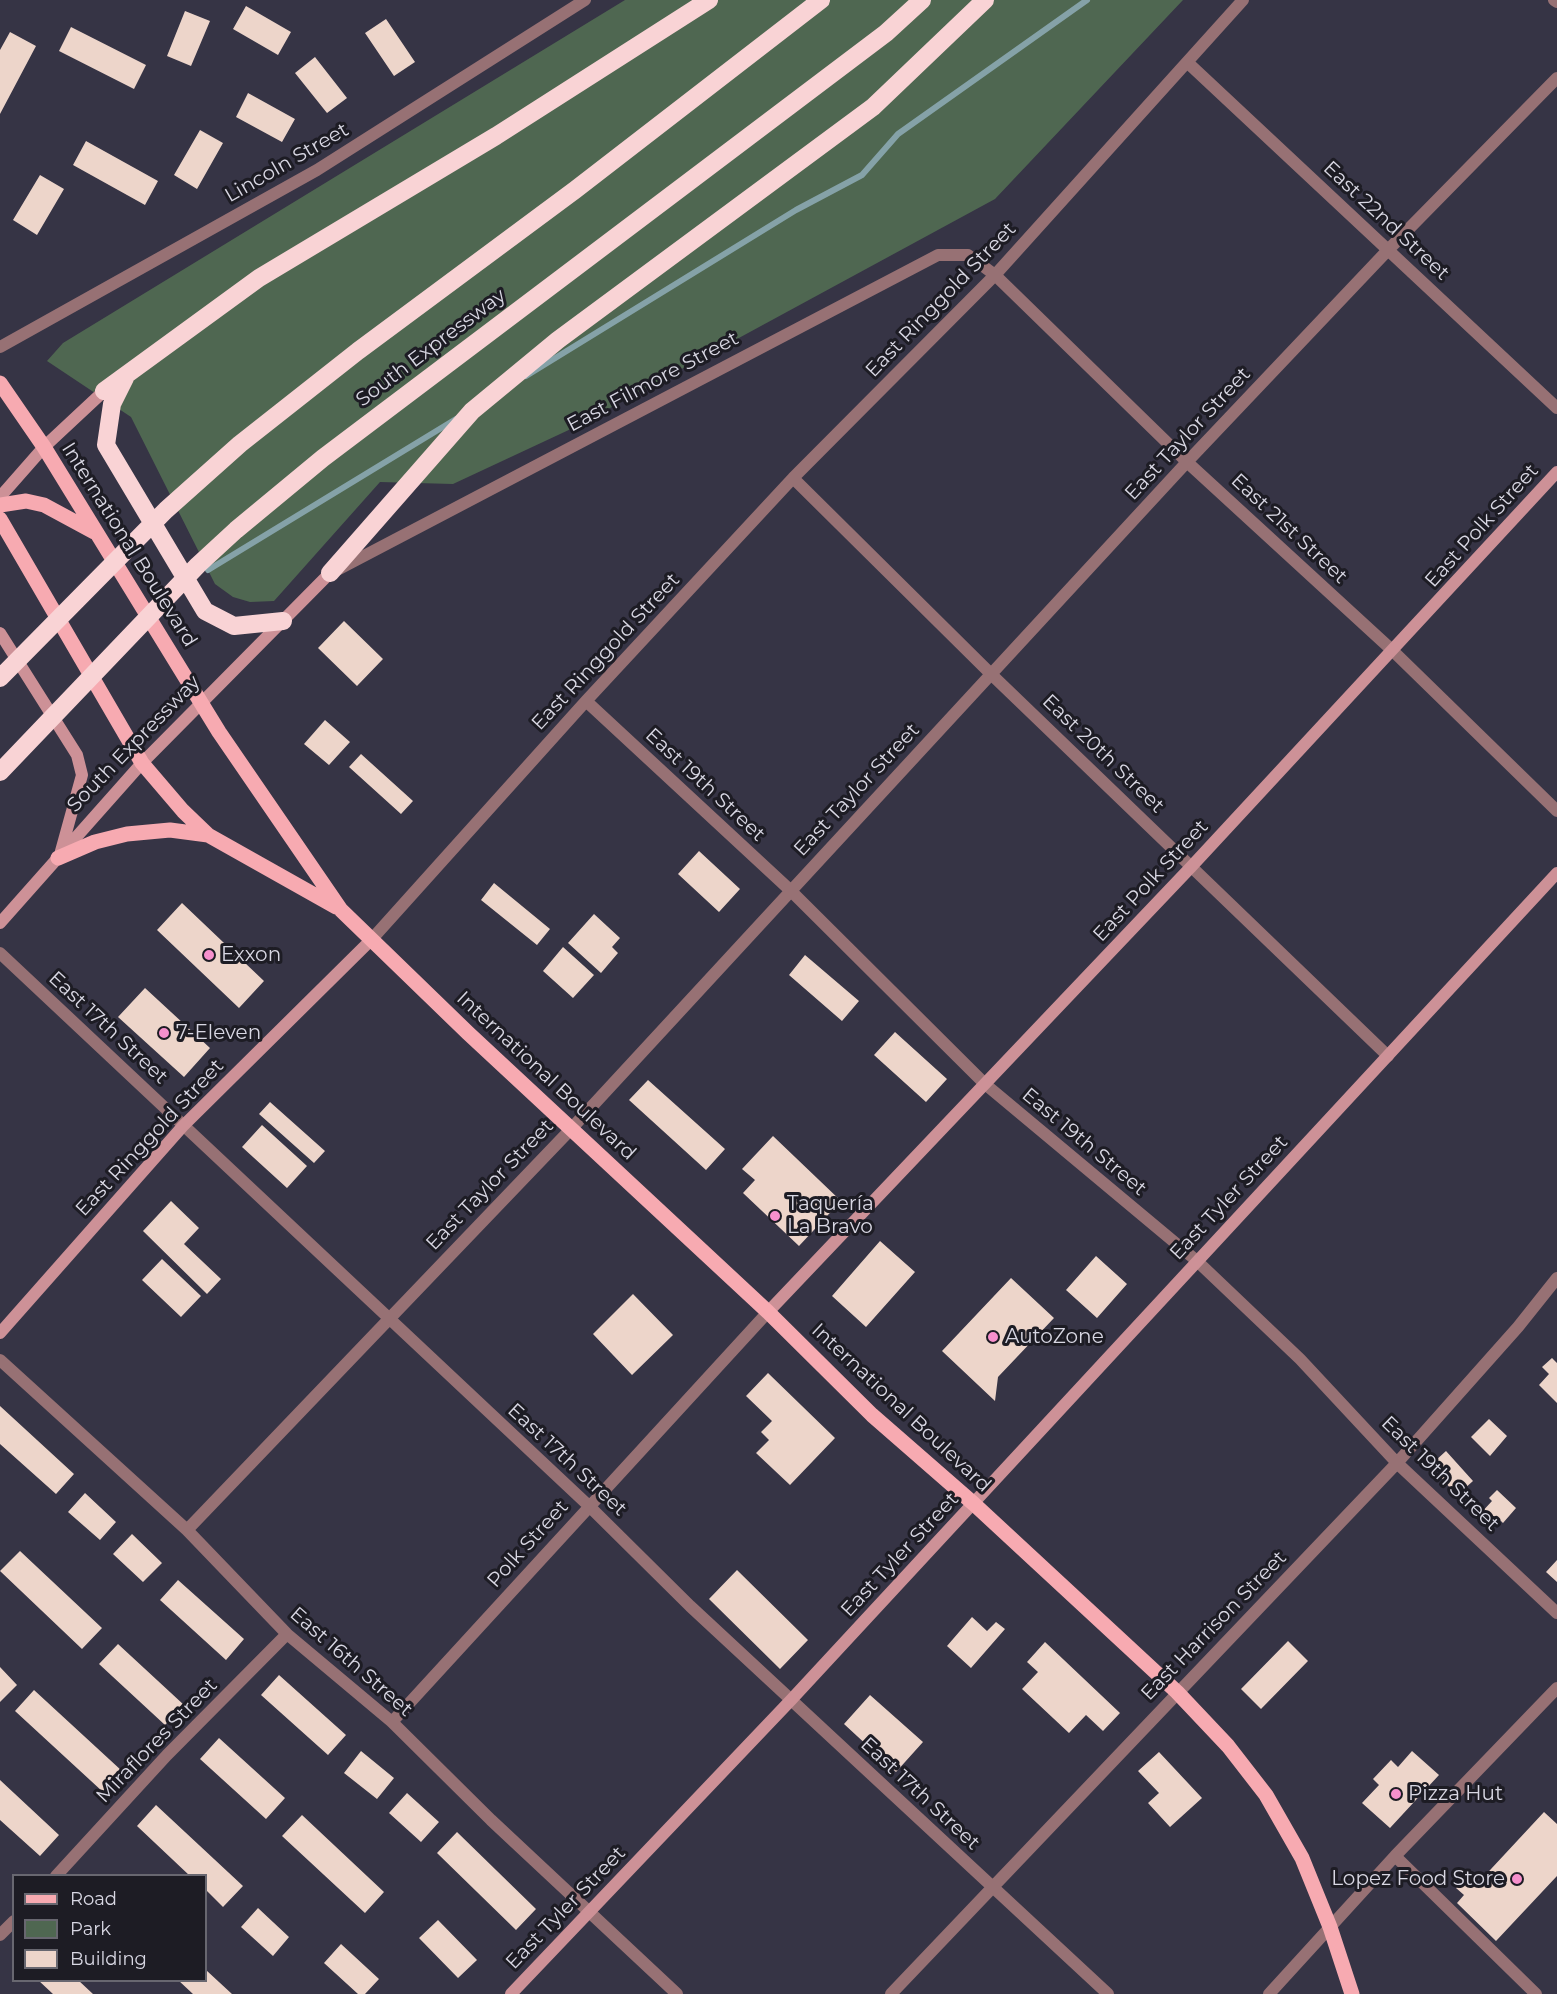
<!DOCTYPE html>
<html>
<head>
<meta charset="utf-8">
<style>
	body { margin:0 }
	#map { position:relative; width:1557px; height:1994px; overflow:hidden; background:#363445; font-family:Montserrat,sans-serif }
	canvas { display:block }
	.legend { position:absolute; left:12px; top:1874px; width:195px; height:108px; box-sizing:border-box; background:#1d1c24; border:2px solid #686770; margin:0; padding:8px 10px; list-style:none; font-size:18px; color:#d8d7e3 }
	.legend li { display:flex; align-items:center; gap:12px; height:30px }
	.legend b { width:30px; border:2px solid #686770 }
</style>
</head>
<body>
<div id="map">
<canvas width="1557" height="1994"></canvas>
<ul class="legend">
<li><b style="height:8px;background:#f7aab1"></b>Road</li>
<li><b style="height:16px;background:#4f6751"></b>Park</li>
<li><b style="height:16px;background:#edd5ca"></b>Building</li>
</ul>
</div>
<script>
const context = document.querySelector('canvas').getContext('2d');
context.lineJoin = 'round';
function fill(path, color) {
  context.fillStyle = color;
  context.fill(path, 'evenodd');
}
function toPath(rows) {
  const path = new Path2D();
  for (const r of rows) {
    path.moveTo(r[0], r[1]);
    for (let i = 2; i < r.length; i += 2) path.lineTo(r[i], r[i + 1]);
  }
  return path;
}
function trace(path, color, width, dash) {
  context.strokeStyle = color;
  context.lineWidth = width;
  context.lineCap = dash ? 'butt' : 'round';
  context.setLineDash(dash || []);
  context.stroke(path);
}
function drawText(font, color, halo, rows, align = 'center') {
  context.font = font + ' Montserrat,sans-serif';
  context.lineWidth = 6;
  context.setLineDash([]);
  context.textBaseline = 'middle';
  context.strokeStyle = halo;
  context.fillStyle = color;
  for (const [text, x, y, turn = 0] of rows) {
    context.save();
    context.translate(x, y);
    context.rotate((+turn || 0) * Math.PI / 180);
    context.textAlign = isNaN(turn) ? turn : align;
    if (halo) context.strokeText(text, 0, 0);
    context.fillText(text, 0, 0);
    context.restore();
  }
}
fill(toPath([
	[625,0,1183,0,995,199,573,428,453,484,380,482,274,601,250,602,233,597,215,584,131,417,47,361,63,343]
]), '#4f6751');
trace(toPath([
	[526,376,796,210,862,175,898,134,1087,0],
	[208,570,456,419]
]), '#85a2a8', 6);
fill(toPath([
	[246,6,291,32,278,55,233,29],
	[185,11,210,21,191,66,167,56],
	[386,19,415,62,394,76,365,33],
	[71,27,146,65,134,89,59,51],
	[10,32,36,46,0,114,0,50],
	[315,57,347,98,327,113,295,73],
	[248,93,295,119,282,142,236,117],
	[200,130,223,143,197,189,174,175],
	[86,141,158,181,145,205,73,165],
	[40,175,64,189,37,235,13,220],
	[344,621,383,659,357,686,318,648],
	[325,720,350,742,329,765,304,744],
	[361,754,413,801,401,814,349,767],
	[699,851,740,889,719,912,678,874],
	[494,883,550,929,537,945,481,900],
	[182,903,264,981,239,1008,157,930],
	[594,914,620,938,612,947,618,953,601,973,568,943],
	[563,947,594,975,573,998,543,971],
	[805,955,859,1001,842,1021,789,975],
	[145,988,210,1048,184,1077,118,1017],
	[895,1032,947,1079,926,1102,874,1055],
	[648,1080,725,1149,706,1170,629,1100],
	[270,1102,325,1151,314,1163,259,1114],
	[262,1125,307,1166,287,1188,242,1147],
	[773,1136,841,1201,799,1246,743,1193,755,1180,742,1169],
	[171,1201,199,1228,184,1244,221,1279,207,1294,143,1231],
	[880,1241,915,1272,866,1327,832,1296],
	[1096,1256,1127,1284,1097,1318,1066,1290],
	[162,1259,201,1296,181,1317,142,1280],
	[1011,1278,1054,1318,998,1377,995,1401,942,1351],
	[633,1294,673,1335,632,1375,593,1334],
	[1552,1358,1557,1363,1557,1403,1539,1385,1549,1374,1542,1367],
	[768,1373,835,1438,790,1485,756,1453,769,1440,761,1432,772,1421,746,1396],
	[0,1406,74,1474,56,1494,0,1444],
	[1489,1419,1507,1436,1490,1456,1471,1437],
	[1446,1451,1473,1481,1464,1489,1458,1483,1451,1489,1440,1476,1445,1472,1435,1461],
	[1497,1490,1516,1508,1503,1523,1496,1516,1490,1523,1480,1514,1492,1501,1489,1498],
	[85,1493,116,1522,100,1540,68,1512],
	[132,1534,162,1563,143,1582,113,1554],
	[20,1551,102,1628,82,1649,0,1571],
	[1557,1560,1557,1582,1546,1572],
	[737,1570,808,1640,780,1669,709,1599],
	[178,1580,244,1639,226,1660,160,1600],
	[972,1617,987,1631,996,1622,1005,1629,971,1668,947,1646],
	[1288,1641,1308,1661,1261,1709,1241,1689],
	[1045,1642,1120,1713,1103,1731,1086,1715,1069,1733,1022,1689,1038,1672,1027,1662],
	[118,1644,184,1705,165,1725,99,1664],
	[0,1667,17,1685,0,1702],
	[279,1675,346,1735,328,1755,261,1695],
	[34,1690,122,1771,103,1792,15,1711],
	[870,1695,923,1742,896,1772,844,1724],
	[219,1738,285,1798,266,1819,200,1759],
	[361,1751,394,1778,377,1799,344,1773],
	[1412,1751,1439,1775,1390,1828,1362,1803,1379,1785,1373,1779,1391,1760,1398,1767],
	[1159,1752,1202,1798,1170,1827,1148,1803,1159,1793,1138,1771],
	[0,1780,59,1835,40,1856,0,1820],
	[407,1793,439,1822,421,1842,389,1813],
	[156,1805,243,1886,223,1907,206,1890,206,1876,190,1876,137,1826],
	[1544,1812,1557,1824,1557,1876,1496,1941,1457,1903,1464,1895,1456,1888,1469,1874,1478,1883],
	[302,1815,384,1892,365,1913,282,1836],
	[457,1832,536,1909,516,1930,437,1853],
	[258,1908,289,1937,273,1956,241,1927],
	[438,1920,477,1960,458,1978,419,1938],
	[341,1944,379,1979,365,1994,358,1994,324,1963],
	[206,1970,232,1994,193,1994,178,1980,206,1980],
	[38,1980,78,1980,93,1994,53,1994]
]), '#edd5ca');
trace(toPath([
	[1554,0,1557,2],
	[1187,62,1557,408],
	[0,347,317,170,585,0],
	[793,478,992,675,1388,1056],
	[339,569,938,255,968,255,995,275,1187,462,1393,651,1557,811],
	[586,701,790,890,985,1084,1197,1261,1300,1359,1397,1463,1557,1613],
	[372,939,586,701,793,478,995,275,1243,0],
	[0,953,589,1506,690,1606,1108,1994],
	[0,1360,187,1530,287,1634,392,1722,491,1820,677,1994],
	[187,1530,572,1128,1187,462,1388,250,1557,78],
	[392,1722,768,1312],
	[1395,1856,1536,1994],
	[56,1876,167,1755,287,1634],
	[0,1935,14,1921],
	[891,1994,1397,1463,1518,1327,1557,1278],
	[1269,1994,1395,1856,1557,1688]
]), '#977174', 12);
trace(toPath([
	[0,497,44,447,104,391],
	[0,633,77,755,82,775,61,851],
	[0,923,142,763,330,573],
	[768,1312,1191,867,1557,472],
	[0,1333,183,1126,372,939],
	[511,1994,791,1700,1557,873]
]), '#cd9197', 12);
trace(toPath([
	[0,383,44,447,219,732,341,910,468,1033,768,1312,872,1415,974,1504,1177,1692,1228,1746,1266,1795,1302,1858,1330,1927,1352,1994],
	[0,505,26,501,44,505,94,532],
	[0,519,142,763,183,811,208,835,336,907],
	[58,858,95,842,127,834,170,830,208,835]
]), '#f7aab1', 15);
trace(toPath([
	[125,378,112,404,106,445,205,611,234,626,283,621],
	[104,391,259,278,496,136,709,0],
	[330,573,472,411,558,340,873,107,985,0],
	[0,678,166,510,240,444,358,351,575,190,821,0],
	[0,772,198,565,236,530,323,458,886,33,922,0]
]), '#f9d3d5', 18);
for (const [x, y, r, color] of [
	[209,955,6,"#f790cd"],
	[164,1033,6,"#f790cd"],
	[775,1216,6,"#f790cd"],
	[993,1337,6,"#f790cd"],
	[1396,1794,6,"#f790cd"],
	[1517,1879,6,"#f790cd"]
]) {
  const dot = new Path2D();
  dot.arc(x, y, r, 0, 2 * Math.PI);
  context.fillStyle = color;
  context.fill(dot);
  trace(dot, '#1d1c24', 2);
}
drawText('20px', '#d8d7e3', '#1d1c24', [
	["Lincoln Street",287,163,-30],
	["East 22nd Street",1386,221,43],
	["East Ringgold Street",941,300,-46],
	["South Expressway",431,348,-37],
	["East Filmore Street",653,382,-28],
	["East Taylor Street",1188,434,-47],
	["East Polk Street",1482,526,-48],
	["East 21st Street",1289,529,43],
	["International Boulevard",129,545,58],
	["East Ringgold Street",606,652,-47],
	["South Expressway",134,744,-46],
	["East 20th Street",1103,754,44],
	["East 19th Street",705,785,43],
	["East Taylor Street",857,790,-47],
	["East Polk Street",1151,881,-47],
	["East 17th Street",108,1028,43],
	["International Boulevard",546,1076,43],
	["East Ringgold Street",150,1138,-47],
	["East 19th Street",1084,1142,40],
	["East Taylor Street",490,1185,-46],
	["East Tyler Street",1229,1198,-47],
	["International Boulevard",901,1408,43],
	["East 17th Street",567,1460,43],
	["East 19th Street",1440,1474,44],
	["Polk Street",528,1544,-48],
	["East Tyler Street",900,1555,-47],
	["East Harrison Street",1214,1626,-46],
	["East 16th Street",351,1662,41],
	["Miraflores Street",157,1741,-46],
	["East 17th Street",920,1794,43],
	["East Tyler Street",566,1908,-46]
]);
drawText('20px', '#d8d7e3', '#1d1c24', [
	["Exxon",221,955],
	["7-Eleven",176,1033],
	["Taquería",787,1204],
	["La Bravo",787,1227],
	["AutoZone",1005,1337],
	["Pizza Hut",1408,1794],
	["Lopez Food Store",1505,1879,"right"]
], 'left');
</script>
</body>
</html>
